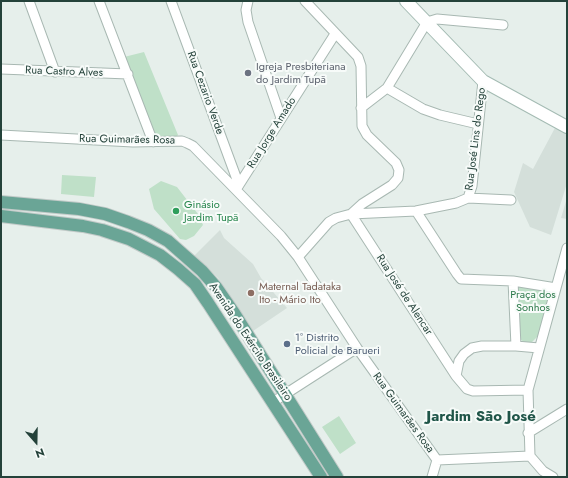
<!DOCTYPE html>
<html>
<head>
<meta charset="utf-8">
<style>
	body { margin:0 }
	#map { position:relative; width:568px; height:478px; overflow:hidden; background:#e6efeb; font-family:Jost,sans-serif }
	canvas { display:block }
	.frame { position:absolute; inset:0; border:2px solid #24423a; pointer-events:none }
	.north { position:absolute; left:16px; top:422px; width:40px; height:40px; -webkit-text-stroke:3px #f7fbf9; paint-order:stroke; rotate:160deg; font-size:11px; font-weight:700; line-height:16px; text-align:center; color:#24423a }
	.north::after { content:''; display:block; margin:auto; width:14px; height:18px; background:#24423a; clip-path:polygon(50% 0,100% 100%,50% 72%,0 100%) }
</style>
</head>
<body>
<div id="map">
<canvas width="568" height="478"></canvas>
<div class="frame"></div>
<div class="north">N</div>
</div>
<script>
const context = document.querySelector('canvas').getContext('2d');
context.lineJoin = 'round';
function fill(path, color) {
  context.fillStyle = color;
  context.fill(path, 'evenodd');
}
function toPath(rows) {
  const path = new Path2D();
  for (const r of rows) {
    path.moveTo(r[0], r[1]);
    for (let i = 2; i < r.length; i += 2) path.lineTo(r[i], r[i + 1]);
  }
  return path;
}
function trace(path, color, width, dash) {
  context.strokeStyle = color;
  context.lineWidth = width;
  context.lineCap = dash ? 'butt' : 'round';
  context.setLineDash(dash || []);
  context.stroke(path);
}
function drawText(font, color, halo, rows, align = 'center') {
  context.font = font + ' Jost,sans-serif';
  context.lineWidth = 4;
  context.setLineDash([]);
  context.textBaseline = 'middle';
  context.strokeStyle = halo;
  context.fillStyle = color;
  for (const [text, x, y, turn = 0] of rows) {
    context.save();
    context.translate(x, y);
    context.rotate((+turn || 0) * Math.PI / 180);
    context.textAlign = isNaN(turn) ? turn : align;
    if (halo) context.strokeText(text, 0, 0);
    context.fillText(text, 0, 0);
    context.restore();
  }
}
fill(toPath([
	[556,126,567,133,567,183,551,235,530,227,514,192,523,163,533,169],
	[567,198,567,219,561,218],
	[220,230,224,238,253,264,261,278,287,308,253,331,218,278,194,256]
]), '#d4dfda');
fill(toPath([
	[144,52,178,135,176,137,158,138,153,135,124,57],
	[62,175,96,177,94,197,61,194],
	[161,181,177,187,198,214,203,225,194,236,186,240,180,239,154,209,149,189],
	[520,286,550,289,551,292,539,335,532,342,524,342,520,339,518,287],
	[339,416,356,443,340,454,322,427]
]), '#bfe0c8');
const minor = toPath([
	[29,1,55,72],
	[99,1,153,142],
	[171,1,239,185],
	[248,1,246,10,248,22,281,118],
	[1,69,128,74],
	[387,88,423,109,440,115,478,124],
	[361,108,387,88,427,22,437,19,503,25],
	[1,135,133,142,182,141,187,143,193,146,281,236,298,257,357,348,437,460],
	[237,188,335,34],
	[468,198,511,200],
	[416,211,457,274,461,279,513,281,556,288],
	[351,214,416,211,456,203,468,198,472,186,483,81],
	[351,214,456,376],
	[298,257,329,222,336,218,351,214,362,204,392,185,398,178,399,170,396,163,367,135,362,126,361,66,358,57,305,1],
	[513,281,516,346],
	[528,390,473,391,467,389,456,376,459,361,464,354,472,348,482,346,516,346,539,348],
	[273,402,357,348],
	[528,433,567,409],
	[530,456,528,390,567,248],
	[530,456,543,471,553,477],
	[437,460,530,456],
	[432,477,437,460]
]);
const secondary = toPath([
	[406,1,483,81,567,127]
]);
const primary = toPath([
	[1,202,79,209,105,214,128,222,148,230,168,241,202,271,216,287,234,313,337,477],
	[1,216,83,226,102,230,129,239,160,255,178,269,195,284,208,303,321,477]
]);
trace(minor, '#a8b8b2', 11);
trace(secondary, '#a4bbb3', 14);
trace(primary, '#c2cac8', 14);
trace(minor, '#fff', 9);
trace(secondary, '#fff', 12);
trace(primary, '#6aa596', 12);
for (const [x, y, r, color] of [
	[248,73,4,"#6b7280"],
	[176,211,4,"#2e9e5b"],
	[251,293,4,"#8d6e63"],
	[287,344,4,"#5c6f8a"]
]) {
  const dot = new Path2D();
  dot.arc(x, y, r, 0, 2 * Math.PI);
  context.fillStyle = color;
  context.fill(dot);
  trace(dot, '#f7fbf9', 1.5);
}
drawText('11px', '#5b616d', '#f7fbf9', [
	["Igreja Presbiteriana",256,67],
	["do Jardim Tupã",256,80]
], 'left');
drawText('11px', '#24423a', '#f7fbf9', [
	["Rua Castro Alves",64,72,2],
	["Rua Cezario Verde",205,93,70],
	["Rua Jorge Amado",272,133,-58],
	["Rua José Lins do Rego",476,139,-83],
	["Rua Guimarães Rosa",127,140,1],
	["Rua José de Alencar",404,295,57],
	["Avenida do Exército Brasileiro",250,342,56],
	["Rua Guimarães Rosa",403,413,54]
]);
drawText('11px', '#27864d', '#f7fbf9', [
	["Ginásio",184,205],
	["Jardim Tupã",184,218]
], 'left');
drawText('11px', '#785e54', '#f7fbf9', [
	["Maternal Tadataka",259,287],
	["Ito - Mário Ito",259,300]
], 'left');
drawText('11px', '#2d7a4b', '#f7fbf9', [
	["Praça dos",533,295],
	["Sonhos",533,308]
]);
drawText('11px', '#4e5e75', '#f7fbf9', [
	["1º Distrito",295,338],
	["Policial de Barueri",295,351]
], 'left');
drawText('bold 15px', '#1f5548', '#f7fbf9', [
	["Jardim São José",481,417]
]);
</script>
</body>
</html>
